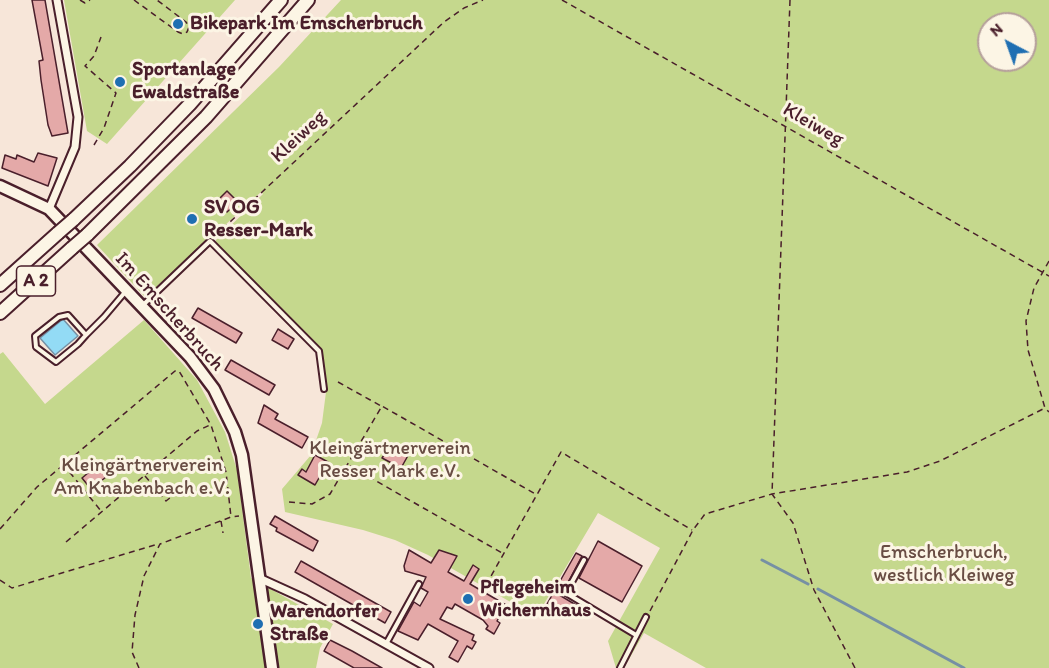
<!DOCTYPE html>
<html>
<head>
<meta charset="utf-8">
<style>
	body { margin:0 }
	#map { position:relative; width:1049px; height:668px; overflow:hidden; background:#f7e6d9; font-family:Itim,sans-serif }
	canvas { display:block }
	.north { position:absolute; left:977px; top:12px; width:60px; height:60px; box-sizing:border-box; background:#fcf5e5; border:2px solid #b59f9b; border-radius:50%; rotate:319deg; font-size:16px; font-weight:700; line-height:24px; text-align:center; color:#4a1f2b }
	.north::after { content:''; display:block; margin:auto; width:21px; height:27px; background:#1f6fb2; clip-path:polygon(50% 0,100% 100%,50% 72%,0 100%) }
</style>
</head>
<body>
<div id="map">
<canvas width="1049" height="668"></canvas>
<div class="north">N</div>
</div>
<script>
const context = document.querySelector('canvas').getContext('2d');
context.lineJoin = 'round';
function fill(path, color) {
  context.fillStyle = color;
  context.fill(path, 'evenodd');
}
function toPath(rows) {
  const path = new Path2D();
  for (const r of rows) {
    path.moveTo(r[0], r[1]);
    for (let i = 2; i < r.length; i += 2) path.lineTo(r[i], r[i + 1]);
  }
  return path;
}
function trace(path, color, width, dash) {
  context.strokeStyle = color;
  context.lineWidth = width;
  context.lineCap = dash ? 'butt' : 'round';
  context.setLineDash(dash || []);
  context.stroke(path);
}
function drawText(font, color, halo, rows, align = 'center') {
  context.font = font + ' Itim,sans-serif';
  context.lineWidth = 6;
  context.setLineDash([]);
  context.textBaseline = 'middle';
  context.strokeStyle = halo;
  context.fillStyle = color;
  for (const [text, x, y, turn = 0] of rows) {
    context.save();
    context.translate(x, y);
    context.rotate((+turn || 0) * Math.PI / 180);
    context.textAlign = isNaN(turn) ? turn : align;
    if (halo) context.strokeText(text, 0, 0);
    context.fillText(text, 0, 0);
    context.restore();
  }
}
fill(toPath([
	[64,0,235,0,107,144,87,131],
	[341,0,1049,0,1049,668,706,668,644,633,624,668,616,668,608,641,660,548,598,513,544,604,508,615,514,604,428,555,395,540,363,530,285,512,282,489,311,455,322,423,326,392,320,347,318,349,216,245,216,240,263,194,261,192,149,295,144,296,97,245,279,67],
	[989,24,1025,24,1025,60,989,60],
	[144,320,197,380,225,432,237,470,251,578,333,624,320,648,316,668,0,668,0,354,3,352,45,404]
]), '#c5d88d');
const water = toPath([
	[63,319,78,336,55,355,40,338,63,319]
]);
fill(water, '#93dbf5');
trace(water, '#7690a4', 1.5);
trace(toPath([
	[762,560,808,584],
	[818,589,964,668]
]), '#7690a4', 3);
const building = toPath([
	[32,0,45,0,68,133,52,136,48,125,41,80,39,61,43,60,32,0],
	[38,153,57,158,48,186,2,168,5,155,16,159,17,155,34,162,38,153],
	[227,191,238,202,227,212,217,201,227,191],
	[198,308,242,333,236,343,192,318,198,308],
	[278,329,294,339,288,349,272,340,278,329],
	[231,360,275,385,269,395,225,370,231,360],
	[264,405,278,414,275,419,308,437,302,448,258,423,264,405],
	[398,445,410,452,401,468,382,458,386,452,392,455,398,445],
	[315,455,328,462,315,485,298,475,302,469,306,472,315,455],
	[101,462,111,473,91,489,82,478,101,462],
	[275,516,318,541,313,551,276,531,277,528,270,524,275,516],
	[598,541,642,566,622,602,579,578,598,541],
	[409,550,431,563,439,550,457,556,448,572,464,581,473,565,479,569,470,584,506,605,497,621,500,623,494,634,486,629,488,626,483,620,455,604,452,609,447,607,440,619,474,635,472,640,476,642,472,649,467,646,458,662,449,657,458,641,428,624,418,640,398,631,414,602,420,606,428,592,421,588,426,577,405,571,404,566,409,550],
	[576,553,582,556,561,596,576,605,570,617,547,604,576,553],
	[301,561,391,612,385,623,295,572,301,561],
	[330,640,352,651,382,668,354,668,324,651,330,640]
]);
fill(building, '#e4a9a8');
trace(building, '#4a1f2b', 1.5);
const lane = toPath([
	[142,306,210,241,319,351,324,389],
	[86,335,68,315,59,317,35,336,36,347,56,362,78,344,86,335,104,317,126,291],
	[584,560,566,593,636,635],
	[386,644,419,584],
	[620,668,646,617]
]);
const street = toPath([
	[49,209,75,147,78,117,57,0],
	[261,579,305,599,429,668]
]);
const secondary = toPath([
	[0,186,49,209,190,357,214,389,235,432,242,455,272,668]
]);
const highway = toPath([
	[73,220,130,166,190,104,281,0],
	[87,235,206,117,308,0],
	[0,285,58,233],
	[0,313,72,248]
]);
trace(lane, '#4a1f2b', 8);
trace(street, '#4a1f2b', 11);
trace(secondary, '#4a1f2b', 15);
trace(highway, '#4a1f2b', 16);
trace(toPath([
	[80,0,85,3,90,0],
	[134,0,178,32,183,34,187,32,189,27,186,22,157,0],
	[562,0,1049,276],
	[790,0,772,494,793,523,814,590,855,668],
	[94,145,104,128,116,93,85,66,94,56,101,37],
	[215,236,444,22,464,8,483,0],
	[1049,261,1034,288,1026,321,1028,350,1045,408,1049,412],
	[338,382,381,406],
	[63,464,101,511],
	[350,466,502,553],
	[145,476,166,501,190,482],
	[289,502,312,504,330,494,382,406,537,495],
	[221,521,223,533],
	[0,529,37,487,175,371,179,371,211,425,226,472,231,517],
	[66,542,197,431,210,425],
	[0,580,12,588,158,544],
	[486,585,561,452,692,530],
	[650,611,693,530,705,514,772,494,907,472,940,461,1045,408],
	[139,668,132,652,135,615,144,576,160,544,231,517,239,516]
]), '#4a1f2b', 1.5, [6, 4.5]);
trace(lane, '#fcf5e5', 4);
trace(street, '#fcf5e5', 7);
trace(secondary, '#fcf5e5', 10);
trace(highway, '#fcf5e5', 12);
const highwayBridge = toPath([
	[58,233,73,220],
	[72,248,87,235]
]);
trace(highwayBridge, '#4a1f2b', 16, []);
trace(highwayBridge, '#fcf5e5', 12);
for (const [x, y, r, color] of [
	[178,24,6,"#1f6fb2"],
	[120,82,6,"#1f6fb2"],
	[192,219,6,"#1f6fb2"],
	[468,599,6,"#1f6fb2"],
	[258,624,6,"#1f6fb2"]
]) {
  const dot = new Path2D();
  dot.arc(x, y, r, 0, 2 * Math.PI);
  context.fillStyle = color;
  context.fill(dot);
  trace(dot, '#fcf5e5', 2);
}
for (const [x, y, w] of [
	[36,281,39]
]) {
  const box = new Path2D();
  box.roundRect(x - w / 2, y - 15, w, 30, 4.5);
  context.fillStyle = '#fcf5e5';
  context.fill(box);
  trace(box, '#4a1f2b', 1.5);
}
drawText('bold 18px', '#4a1f2b', null, [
	["A 2",36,281]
]);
drawText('bold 20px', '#4a1f2b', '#fcf5e5', [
	["Bikepark Im Emscherbruch",190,24],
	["Sportanlage",132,70],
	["Ewaldstraße",132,93],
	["SV OG",204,208],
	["Resser-Mark",204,231],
	["Pflegeheim",480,588],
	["Wichernhaus",480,611],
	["Warendorfer",270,612],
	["Straße",270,635]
], 'left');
drawText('20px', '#4a1f2b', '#fcf5e5', [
	["Kleiweg",813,125,30],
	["Kleiweg",299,137,-43],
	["Im Emscherbruch",169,312,48]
]);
drawText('20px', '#694d44', '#fcf5e5', [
	["Kleingärtnerverein",390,449],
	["Resser Mark e.V.",390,472],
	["Kleingärtnerverein",142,466],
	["Am Knabenbach e.V.",142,489],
	["Emscherbruch,",944,553],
	["westlich Kleiweg",944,576]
]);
</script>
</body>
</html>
